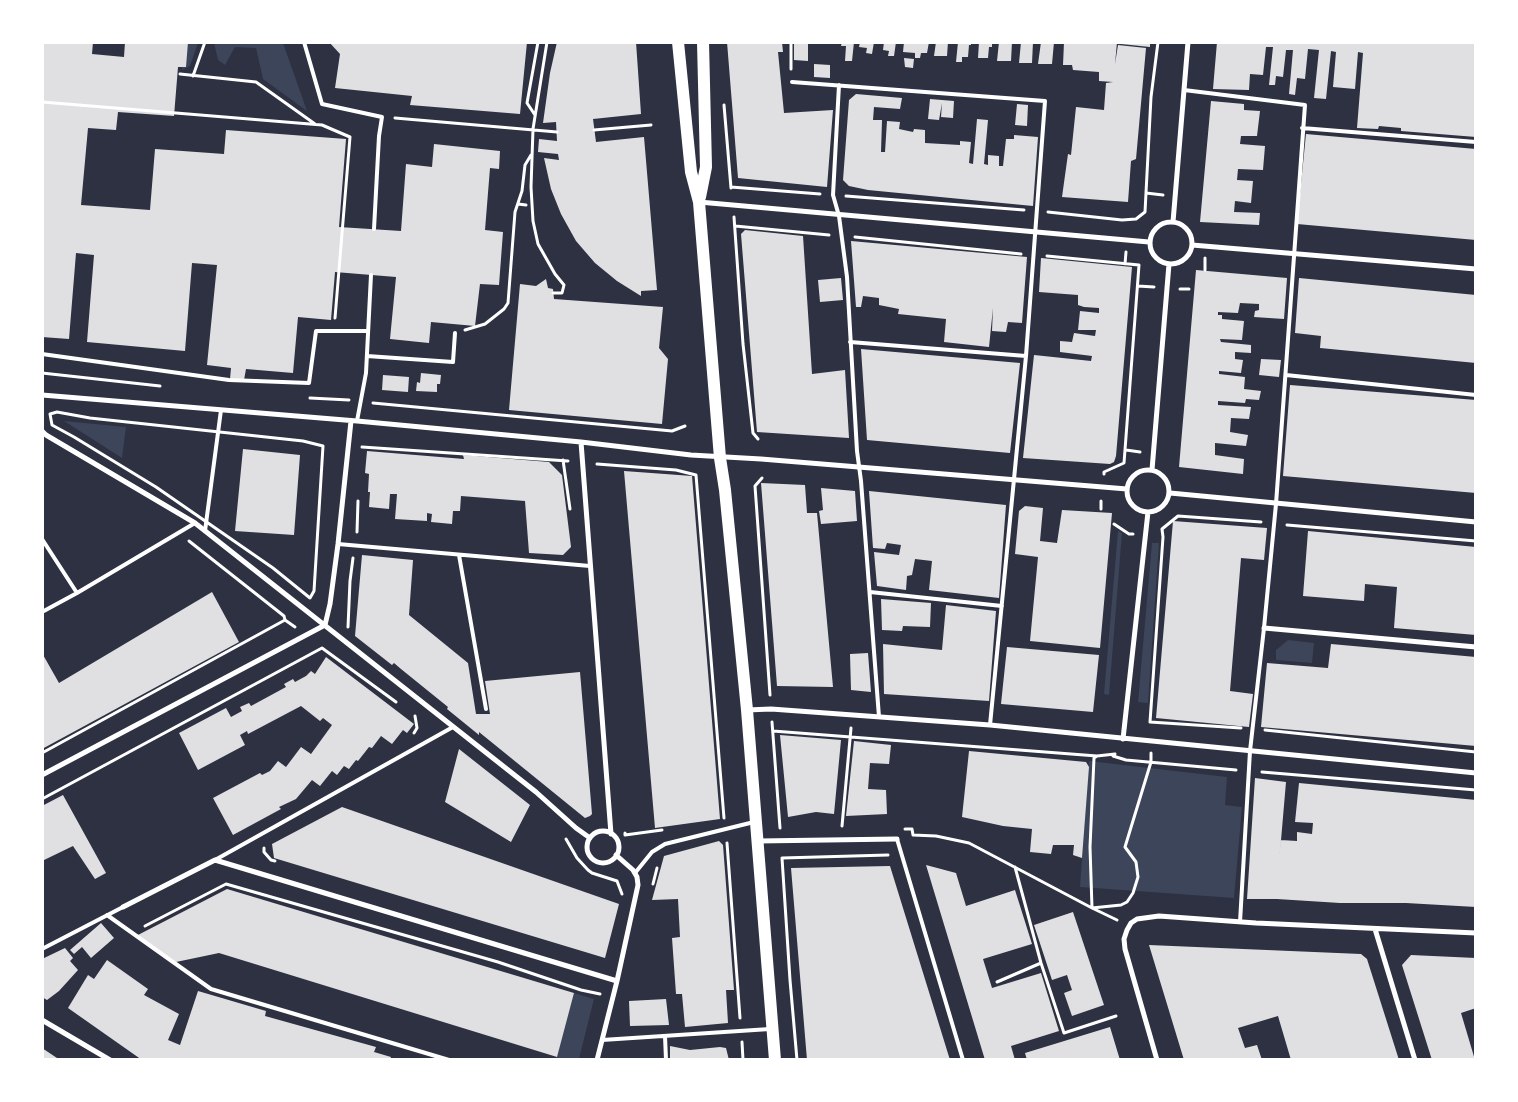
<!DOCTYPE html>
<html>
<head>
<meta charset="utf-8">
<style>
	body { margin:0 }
	#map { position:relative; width:1518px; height:1102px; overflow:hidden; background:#2d3142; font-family:"Fira Sans Condensed",sans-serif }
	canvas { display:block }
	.frame { position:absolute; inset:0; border:44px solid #fff; pointer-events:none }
</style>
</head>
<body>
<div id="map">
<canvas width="1518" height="1102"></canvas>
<div class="frame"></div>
</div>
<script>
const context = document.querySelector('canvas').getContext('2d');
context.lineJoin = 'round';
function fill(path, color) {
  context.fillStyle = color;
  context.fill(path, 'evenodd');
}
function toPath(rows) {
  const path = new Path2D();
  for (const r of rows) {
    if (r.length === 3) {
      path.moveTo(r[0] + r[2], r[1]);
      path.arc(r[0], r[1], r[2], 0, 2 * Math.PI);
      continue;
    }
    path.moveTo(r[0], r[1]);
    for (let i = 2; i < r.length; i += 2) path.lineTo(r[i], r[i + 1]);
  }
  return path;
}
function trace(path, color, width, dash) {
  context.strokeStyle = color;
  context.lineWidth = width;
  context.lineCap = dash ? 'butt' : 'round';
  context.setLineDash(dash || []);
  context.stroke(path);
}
fill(toPath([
	[185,43,198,43,190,66,182,70],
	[214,43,283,43,307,111,263,79,256,48,235,47,225,65,218,60],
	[64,421,126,427,122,458],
	[1118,531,1122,533,1109,695,1104,694],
	[1152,543,1159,543,1148,703,1138,702],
	[1288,640,1314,643,1312,663,1276,660,1276,650],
	[1089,761,1227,777,1225,805,1242,807,1234,898,1080,887],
	[574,993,594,999,579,1059,556,1060]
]), '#3c4559');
fill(toPath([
	[42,42,93,42,92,54,124,57,125,42,188,42,186,67,178,67,174,116,118,112,116,130,88,128,81,205,150,210,155,149,224,154,226,130,346,139,339,227,401,231,406,164,432,167,434,144,500,151,499,169,490,168,485,230,503,232,499,285,480,284,475,326,431,322,429,343,390,339,396,277,335,272,331,320,298,317,293,373,246,369,244,380,230,379,231,368,207,365,217,265,192,263,185,351,87,342,94,255,76,253,69,339,42,337],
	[329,42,527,42,520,114,410,105,412,96,335,88,340,54],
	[557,42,636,42,641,114,593,119,596,142,644,137,657,290,641,291,641,296,617,281,595,263,576,241,561,214,551,189,544,158,559,160,558,154,538,152,539,139,557,141,556,122,543,123,550,73],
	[727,42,782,42,783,52,778,52,784,113,833,110,827,187,738,178],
	[794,42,808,42,808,61,794,60],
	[842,42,854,42,852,61,845,61,846,46,841,46],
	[860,42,874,42,872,54,866,53,867,48,859,47],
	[884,42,896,42,894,56,888,56,889,51,883,50],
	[904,42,929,42,927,53,921,53,920,58,915,58,915,53,903,52],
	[936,42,948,42,947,56,934,56],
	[958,42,971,42,971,45,969,45,968,57,962,57,962,62,956,62],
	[979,42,992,42,992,47,989,47,988,58,978,58],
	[999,42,1012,42,1011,61,997,61],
	[1021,42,1033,42,1032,63,1019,63],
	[1041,42,1054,42,1052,64,1038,64],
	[1064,42,1117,42,1115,64,1118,45,1146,48,1136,159,1131,161,1128,202,1062,197,1068,154,1071,155,1076,107,1104,110,1106,83,1113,82,1099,81,1099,72,1073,70,1072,65,1063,65],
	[1121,42,1150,42,1150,47,1121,44],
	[1217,42,1476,42,1476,137,1401,131,1401,128,1379,126,1378,129,1357,128,1363,53,1358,52,1355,89,1333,87,1336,52,1331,51,1326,99,1314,98,1319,50,1308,49,1305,79,1297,78,1295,95,1289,94,1293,50,1286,50,1283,77,1276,76,1275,85,1269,85,1273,47,1266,47,1263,75,1250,74,1249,90,1213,89],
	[904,58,914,59,913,68,905,67],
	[814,64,830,65,830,78,814,77],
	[856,94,902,98,900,109,874,107,873,120,882,120,881,152,885,152,887,121,900,122,899,129,913,132,914,129,925,130,925,143,960,145,960,141,971,142,969,163,973,164,977,119,988,120,984,164,988,165,988,155,999,156,999,166,1003,166,1006,139,1014,139,1014,135,1038,137,1033,206,868,190,849,186,843,180,849,100],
	[930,99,954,101,953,118,941,117,942,103,939,120,928,119],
	[1211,101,1244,104,1244,110,1260,111,1257,136,1241,136,1240,144,1265,146,1263,170,1238,169,1237,180,1253,181,1251,203,1235,201,1234,212,1260,213,1259,225,1200,222],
	[1017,104,1028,105,1027,126,1015,125],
	[1306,134,1476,149,1476,240,1297,224],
	[745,230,803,236,812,374,845,370,849,438,757,432,741,234],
	[851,241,1027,257,1022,323,1008,322,1006,332,992,331,993,308,989,347,944,342,946,319,898,314,899,309,879,305,879,298,863,296,861,307,856,307],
	[1041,258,1132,267,1116,456,1114,462,1110,464,1023,458,1034,355,1091,361,1092,356,1060,352,1060,341,1072,342,1074,333,1095,336,1096,330,1078,330,1080,311,1099,313,1099,308,1084,307,1078,305,1078,295,1039,292],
	[1196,270,1287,278,1284,319,1254,317,1255,311,1259,310,1259,304,1240,303,1238,313,1218,312,1218,315,1222,315,1222,319,1244,321,1242,340,1220,339,1221,342,1251,345,1251,353,1235,352,1235,359,1243,360,1241,373,1219,371,1219,374,1245,377,1244,389,1261,391,1259,400,1246,399,1245,403,1218,401,1218,405,1251,407,1249,419,1231,418,1230,432,1248,435,1246,446,1215,443,1215,455,1244,459,1243,474,1179,467],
	[841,278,843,300,820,302,818,280],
	[1299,278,1476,295,1476,363,1320,348,1321,336,1295,333],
	[546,279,548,288,553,289,554,299,663,307,659,348,668,359,662,424,509,410,520,284,536,286],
	[861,349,1020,363,1010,453,867,440],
	[1261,359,1281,360,1279,377,1259,375],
	[421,373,441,375,440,384,437,384,437,392,416,391,417,382,420,383],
	[383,375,409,377,408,392,382,390],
	[1290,385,1476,400,1476,493,1283,476],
	[243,449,300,455,294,535,235,531],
	[367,451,464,459,463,455,549,462,562,475,571,547,563,555,529,553,525,501,461,496,460,511,453,511,452,524,431,522,432,514,427,513,427,521,395,519,397,494,390,494,389,509,369,507,370,492,368,492,369,474,365,473],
	[624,471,692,476,720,819,655,828],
	[761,483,805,485,807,513,817,513,833,687,777,686],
	[821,488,855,491,857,521,821,524,819,511,823,510],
	[869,491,1006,505,999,598,929,590,932,561,915,559,912,575,907,576,906,590,877,586,874,552,899,555,901,545,887,543,885,549,873,548],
	[1025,506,1043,508,1040,541,1057,543,1062,510,1112,513,1100,648,1030,641,1038,557,1015,554,1019,511],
	[1173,521,1267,528,1264,560,1241,558,1230,691,1253,694,1249,727,1156,718],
	[1308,531,1476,547,1476,635,1394,628,1397,587,1365,584,1364,601,1303,596],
	[362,555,413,560,409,615,468,663,476,714,490,714,485,681,580,672,592,814,590,816,585,818,479,732,479,735,447,709,448,707,401,669,394,663,392,665,355,636],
	[212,592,239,642,42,749,42,653,59,683],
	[881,599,931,603,930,627,903,626,902,631,882,630],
	[946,605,996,611,989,701,884,694,883,644,942,650],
	[1331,644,1476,657,1476,746,1261,727,1267,663,1328,668],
	[1007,647,1099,655,1093,712,1001,704],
	[868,653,871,692,851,690,850,654],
	[326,657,414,724,407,733,403,730,392,744,381,736,372,748,369,747,358,761,356,760,349,769,344,766,337,775,332,771,320,786,312,780,296,799,279,807,281,809,233,835,213,798,260,773,262,775,270,771,278,761,286,767,301,747,311,754,332,725,323,718,320,721,301,706,248,734,247,731,240,735,245,745,198,770,179,733,226,708,231,717,242,711,240,707,249,703,251,706,286,687,284,684,293,679,295,682,306,676,311,671,315,674],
	[780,735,841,740,834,814,816,812,788,817],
	[854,741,891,745,889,764,870,763,868,789,886,790,887,814,846,816],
	[459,749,530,805,511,842,445,802],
	[969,751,1086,762,1089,767,1082,858,1073,855,1074,845,1053,845,1051,854,1030,852,1032,829,1003,826,962,817],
	[1255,778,1286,782,1277,887,1281,840,1297,841,1297,832,1312,834,1313,823,1295,822,1299,783,1476,800,1476,907,1406,903,1340,903,1277,899,1247,899],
	[63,795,106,873,95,879,73,846,42,861,42,806],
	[342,807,619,904,605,958,274,858,272,844],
	[719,841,723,845,734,990,726,990,728,1023,685,1027,682,994,676,994,672,938,680,937,678,899,652,900,664,856],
	[926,865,956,873,966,906,1015,890,1032,944,983,959,992,988,1041,973,1059,1031,1011,1046,1015,1060,985,1060],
	[890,866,950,1060,807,1060,791,868],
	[227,889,574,993,557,1057,219,953,176,962,136,936],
	[1073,912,1104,1005,1072,1016,1064,993,1072,990,1067,975,1052,980,1034,925],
	[101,923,114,938,91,958,82,947,74,954,70,950],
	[1149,945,1361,954,1367,959,1399,1060,1291,1060,1278,1016,1238,1028,1245,1048,1257,1045,1262,1060,1184,1060],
	[65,948,73,958,70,961,78,970,59,991,47,1000,42,997,42,959],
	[1411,955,1476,958,1476,1008,1461,1013,1475,1060,1432,1060,1402,965],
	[107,960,148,989,144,995,179,1014,168,1040,180,1045,198,991,266,1011,265,1016,376,1047,374,1052,391,1057,390,1060,142,1060,68,1008,88,975,94,979],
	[666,999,669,1025,630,1026,629,1001],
	[1110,1027,1120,1060,1027,1060,1025,1053],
	[670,1046,690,1050,720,1047,726,1048,729,1060,670,1060],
	[42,1048,60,1060,42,1060]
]), '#e0e0e3');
trace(toPath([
	[547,42,533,129,531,187,533,221,538,244,555,274,564,285,562,293,553,293],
	[791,42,791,69],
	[180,74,256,82,315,124],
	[193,76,205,42],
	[42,102,322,125,350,137,335,318],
	[724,105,731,188],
	[535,115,527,103,538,42],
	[395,118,557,132],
	[594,130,651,125],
	[731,187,820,194],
	[1146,193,1163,195],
	[846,196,1024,210],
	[518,204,526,205],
	[1048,212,1122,220,1136,219,1145,212,1151,97,1158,42],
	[734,217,743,344,753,433,758,439],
	[735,226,829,235],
	[855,237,1021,254],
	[1047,256,1139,265,1124,463,1104,472,1104,474],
	[1125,264,1126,252],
	[1205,270,1205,258],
	[1138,286,1154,287],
	[1180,289,1189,289],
	[465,330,485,324,504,309,508,303,515,212,522,191,525,165,531,155],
	[42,373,160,386],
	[310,398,349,400],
	[373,403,672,431,685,426],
	[57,412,90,418,303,441,323,446,314,591,310,598,273,568,156,487,74,437,52,425,50,414,57,412],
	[362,447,568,461],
	[1126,450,1140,452],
	[563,460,570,509],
	[597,464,676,470,696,475,724,818],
	[762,478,755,486,770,695],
	[1101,509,1101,501],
	[1114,524,1129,534,1133,534],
	[1287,525,1476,541],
	[357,532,358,501],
	[285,620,295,627],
	[348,627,350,581,353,558],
	[772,722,780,828],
	[1241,728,1150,722,1163,537,1162,529,1178,516,1261,522],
	[1265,730,1476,752],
	[773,731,1097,756],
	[414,733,417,728,415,716],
	[42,753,285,620,284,616,189,541],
	[1115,754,1097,756,1094,758,1090,847,1092,908,1117,920],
	[1113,756,1126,760,1236,770],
	[1262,772,1476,790],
	[42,799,322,648,396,702],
	[842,826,851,728],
	[905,829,912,829,913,835,936,836,969,843,1092,908,1121,905,1127,902,1133,893,1138,877,1136,862,1125,847,1151,762,1151,753],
	[625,833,625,835,662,830],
	[566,839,577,858,588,870,592,873,617,881,622,894],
	[727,843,740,1018],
	[264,848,264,852,271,860,275,861],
	[1015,867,1041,963,1064,1033,1116,1016],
	[653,884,657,868],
	[145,926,226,884,498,962,581,990,600,994],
	[997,982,1041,963],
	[742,1042,743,1060],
	[797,1060,790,980,782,858,888,855]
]), '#fff', 3);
trace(toPath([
	[304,42,322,104,382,117,379,136,374,229],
	[792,82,1045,101,1026,356,990,725],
	[839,85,833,195,839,216,847,277,857,451,861,481,879,717],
	[1184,90,1305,105,1276,504,1264,628,1250,751,1240,922],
	[1302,128,1476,142],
	[850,342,1026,356],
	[42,354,229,380,309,383,316,331,367,331],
	[367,356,453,362,455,333],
	[1286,375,1476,395],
	[357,421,366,373,371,275],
	[205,531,221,410],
	[42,539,77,593],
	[338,544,590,566],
	[459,555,486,709],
	[870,592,1002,606],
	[42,612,77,593,195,523],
	[897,839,963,1060],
	[215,860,453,727],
	[635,873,652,852,665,844,754,822],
	[107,915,211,989,449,1060],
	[42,949,123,907],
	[665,1036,666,1060],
	[602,1040,770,1029]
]), '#fff', 4);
trace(toPath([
	[699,202,1149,242],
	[1171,243,21],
	[1173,222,1188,42],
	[1192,245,1476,269],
	[42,395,357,421,581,442,691,455,761,459,1127,489],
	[42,431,46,435,195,523,536,792,576,828,590,838],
	[581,442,611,834],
	[1152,470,1169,264],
	[1148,491,21],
	[1170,493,1476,522],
	[1264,628,1476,647],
	[747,710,771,709,990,725,1476,773],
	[1123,739,1148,512],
	[42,775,325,625,330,604,338,544,351,421],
	[603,847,16],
	[758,841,897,839],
	[123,907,215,860,617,981],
	[1375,929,1415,1060],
	[42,1020,110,1060],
	[597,1060,617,981,638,885,637,877,633,870,616,855],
	[1157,1060,1125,949,1124,939,1127,930,1131,923,1137,919,1159,916,1256,923,1476,933]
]), '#fff', 5);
trace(toPath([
	[678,42,691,172,699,202,720,458,725,490,747,710,775,1060],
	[700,197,706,167,703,42]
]), '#fff', 12);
</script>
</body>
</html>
